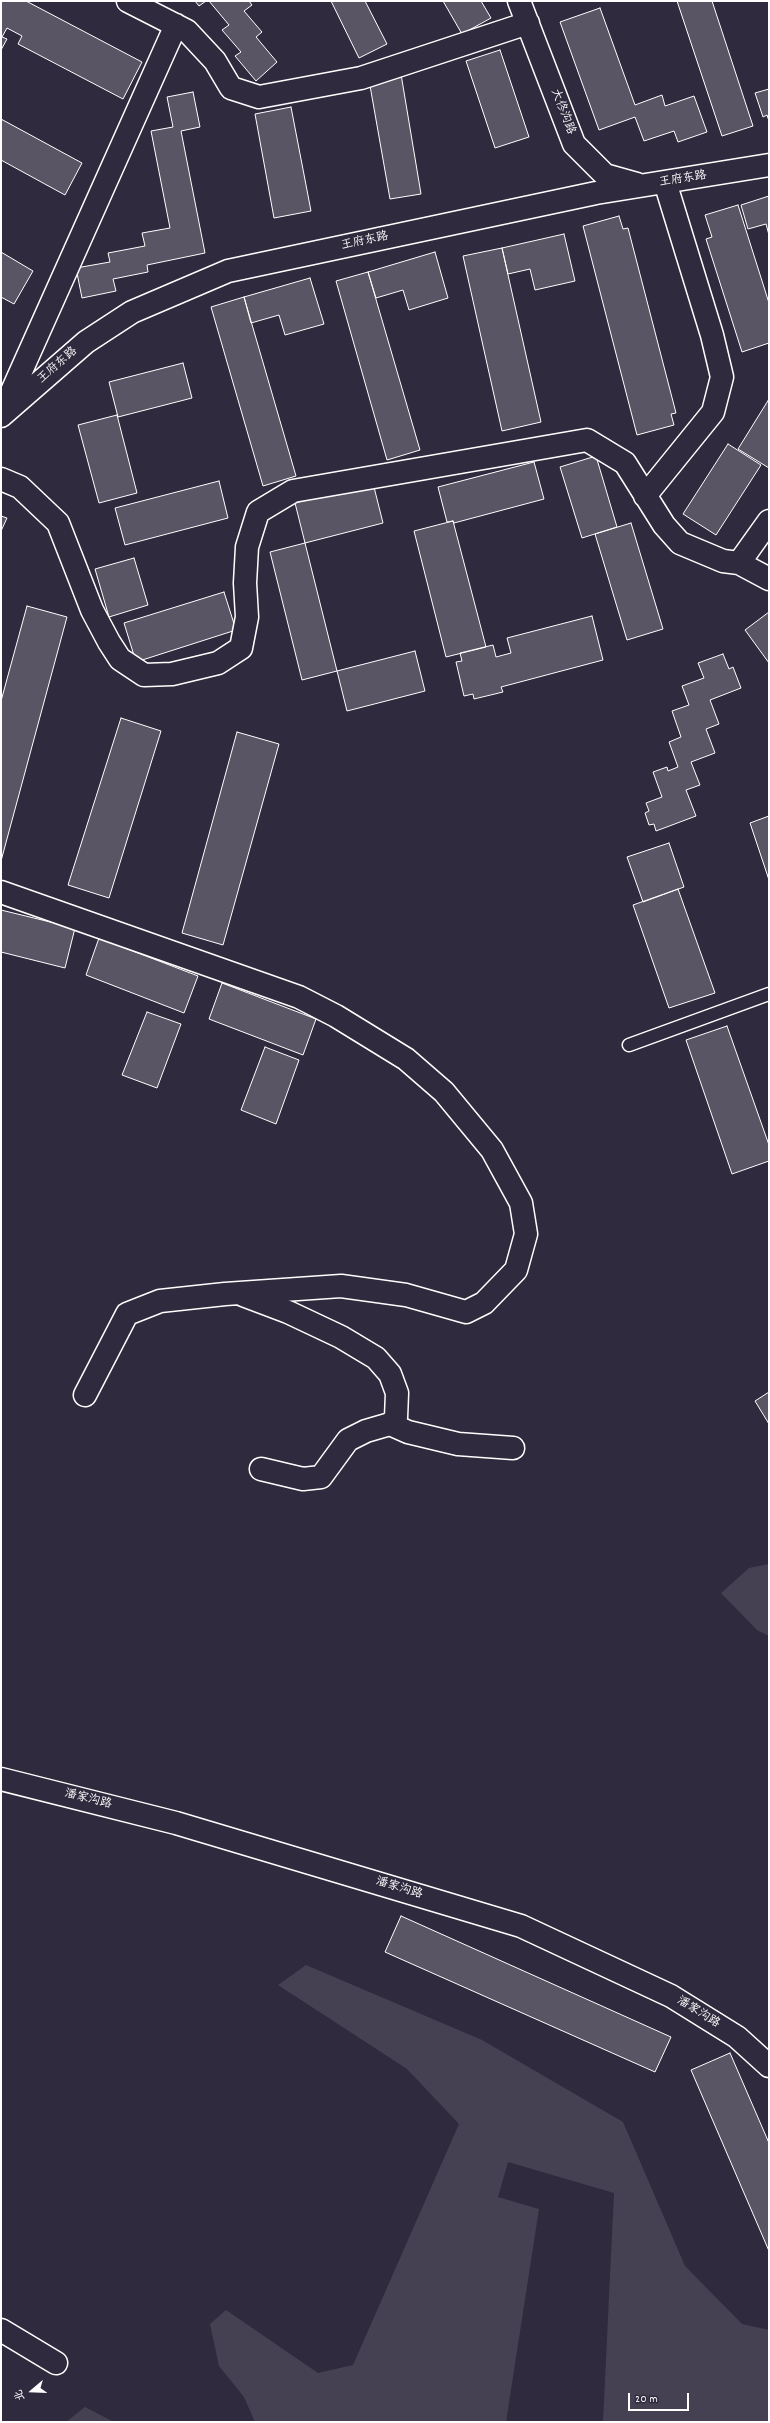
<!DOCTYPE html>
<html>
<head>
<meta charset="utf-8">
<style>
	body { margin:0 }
	#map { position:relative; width:770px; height:2423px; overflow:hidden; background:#2f2a3d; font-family:Dekko,"LXGW WenKai TC",sans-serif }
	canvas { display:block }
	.frame { position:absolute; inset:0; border:2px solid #fff; pointer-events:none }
	.north { position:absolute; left:12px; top:2371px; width:40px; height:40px; -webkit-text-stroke:3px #2f2a3d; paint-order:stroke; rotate:251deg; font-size:11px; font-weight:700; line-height:16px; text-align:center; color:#fff }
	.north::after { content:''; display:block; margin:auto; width:14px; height:18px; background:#fff; clip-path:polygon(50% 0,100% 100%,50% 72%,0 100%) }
	.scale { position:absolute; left:628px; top:2393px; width:61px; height:18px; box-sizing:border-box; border:2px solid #fff; border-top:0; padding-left:5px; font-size:12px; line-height:14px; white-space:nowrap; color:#fff; -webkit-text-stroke:3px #2f2a3d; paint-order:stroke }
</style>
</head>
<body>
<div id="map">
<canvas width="770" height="2423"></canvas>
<div class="frame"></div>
<div class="north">北</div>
<div class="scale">20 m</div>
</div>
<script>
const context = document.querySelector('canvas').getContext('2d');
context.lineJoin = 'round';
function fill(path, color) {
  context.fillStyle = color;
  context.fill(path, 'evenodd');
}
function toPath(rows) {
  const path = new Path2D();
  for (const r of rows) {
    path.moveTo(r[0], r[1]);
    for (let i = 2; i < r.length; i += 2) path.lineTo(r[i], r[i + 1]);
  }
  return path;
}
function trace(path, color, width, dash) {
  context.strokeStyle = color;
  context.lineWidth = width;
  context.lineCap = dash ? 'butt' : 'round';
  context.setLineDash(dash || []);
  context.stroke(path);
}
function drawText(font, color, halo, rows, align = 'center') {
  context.font = font + ' Dekko,"LXGW WenKai TC",sans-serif';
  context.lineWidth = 3;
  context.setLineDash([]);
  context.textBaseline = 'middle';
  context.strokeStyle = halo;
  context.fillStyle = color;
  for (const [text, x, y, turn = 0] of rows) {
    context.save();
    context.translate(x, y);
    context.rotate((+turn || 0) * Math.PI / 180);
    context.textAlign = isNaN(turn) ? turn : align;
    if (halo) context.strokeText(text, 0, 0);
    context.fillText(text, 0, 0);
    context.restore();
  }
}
fill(toPath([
	[769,1564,769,1636,757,1630,721,1593,749,1568],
	[306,1965,482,2040,623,2122,685,2266,742,2324,769,2330,769,2422,603,2422,614,2193,508,2162,498,2197,539,2209,506,2422,255,2422,244,2397,219,2366,210,2324,226,2310,318,2373,353,2365,459,2124,407,2069,278,1985],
	[85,2407,114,2422,66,2422]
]), '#464152');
const building = toPath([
	[1,1,26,1,142,62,123,99,18,44,22,36,7,28,2,37,7,39,1,50,1,1],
	[195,1,206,1,199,6,195,1],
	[209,1,249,1,252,5,244,11,262,32,256,37,277,62,256,81,235,56,241,52,222,30,229,25,209,1],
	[331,1,365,1,387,44,359,58,331,1],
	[443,1,481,1,491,18,462,34,443,1],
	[677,1,712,1,753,126,722,136,677,1],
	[600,8,635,105,662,95,665,106,694,96,707,132,678,142,674,131,644,141,635,117,599,130,560,22,600,8],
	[500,50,529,137,495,148,466,61,500,50],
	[401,74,421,194,390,199,369,80,401,74],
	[769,89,769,121,767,115,763,117,755,93,769,89],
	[193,92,200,127,181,131,205,253,147,265,148,272,113,279,116,291,82,298,76,268,110,262,108,253,145,246,142,233,170,228,151,131,173,127,167,97,193,92],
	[291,107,311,211,274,218,255,114,291,107],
	[1,119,82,163,65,195,1,160,1,119],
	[769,196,769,235,766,224,748,229,741,205,769,196],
	[738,205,769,303,769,343,742,352,706,239,712,237,705,215,738,205],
	[619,216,623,229,628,228,676,413,671,414,674,425,637,435,583,226,619,216],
	[564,234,575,281,535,290,530,269,508,274,502,248,564,234],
	[502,248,541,422,502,431,463,256,502,248],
	[1,252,33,271,14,304,1,297,1,252],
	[435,252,448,298,409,310,403,290,376,298,368,272,435,252],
	[368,272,420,450,387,460,336,281,368,272],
	[310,278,324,324,285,335,279,315,251,323,244,297,310,278],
	[244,297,296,476,263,486,211,307,244,297],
	[183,363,192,398,118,417,109,382,183,363],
	[769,399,769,468,738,449,769,399],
	[117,415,137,493,99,503,78,425,117,415],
	[728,444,761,465,716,535,683,514,728,444],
	[596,456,617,527,582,538,560,467,596,456],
	[534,462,544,499,454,523,453,521,447,522,438,487,534,462],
	[219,481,228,518,125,545,115,508,219,481],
	[373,483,383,523,305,543,295,503,373,483],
	[1,516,7,518,1,531,1,516],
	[453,521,486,647,446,657,414,531,453,521],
	[631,523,663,629,627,640,595,534,631,523],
	[305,543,337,671,302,680,270,552,305,543],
	[134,558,148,605,109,617,95,569,134,558],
	[224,592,236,630,136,662,124,623,224,592],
	[27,606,67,617,1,861,1,701,27,606],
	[769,612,769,663,745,630,769,612],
	[592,616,603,660,501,687,503,692,474,699,473,694,464,696,456,662,462,661,460,653,493,645,496,657,511,653,507,638,592,616],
	[415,651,425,691,347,711,337,671,415,651],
	[723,654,729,669,733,667,741,688,710,700,719,724,706,729,715,753,691,762,700,785,686,790,696,816,656,831,654,824,649,825,645,813,649,811,646,803,662,797,653,772,667,767,668,771,678,767,669,742,681,737,672,711,689,705,682,686,704,678,698,663,723,654],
	[121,718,161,731,109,898,68,885,121,718],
	[237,732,279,744,223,945,182,933,237,732],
	[769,816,769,880,750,823,769,816],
	[669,843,684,887,643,902,627,857,669,843],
	[678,889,715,993,669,1008,633,905,678,889],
	[1,910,75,928,65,968,1,952,1,910],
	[99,938,198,976,184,1013,86,975,99,938],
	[222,983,316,1019,303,1055,209,1019,222,983],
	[147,1012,181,1024,157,1088,122,1075,147,1012],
	[727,1026,769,1145,769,1161,732,1174,686,1040,727,1026],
	[265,1047,299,1060,276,1124,241,1110,265,1047],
	[769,1392,769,1424,755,1401,769,1392],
	[401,1916,671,2037,655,2072,385,1952,401,1916],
	[730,2053,769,2143,769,2251,691,2070,730,2053]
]);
fill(building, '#595564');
trace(building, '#fff', 1);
const lane = toPath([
	[629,1045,769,994]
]);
const street = toPath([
	[128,1,187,31,215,61,231,88,259,97,361,78,528,23],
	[519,1,574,144,605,175,637,184],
	[5,407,176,25],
	[1,416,86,342,132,312,228,271,596,193,769,165],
	[1,479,20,487,58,523,92,610,109,642,120,659,144,675,172,674,218,663,241,648,247,617,245,583,247,547,258,512,293,491,587,440,625,463,664,525,680,543,723,561,739,563,769,579],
	[645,496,713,412,722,377,712,335,665,182],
	[739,563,769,521],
	[1,892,299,997,336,1016,406,1059,444,1092,492,1150,521,1203,526,1234,516,1270,484,1303,466,1312,406,1295,341,1286,225,1294,160,1301,127,1314,85,1395],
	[243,1295,288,1312,341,1337,376,1358,390,1374,397,1393,396,1418,390,1424,366,1431,348,1440,321,1477,303,1479,261,1469],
	[390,1424,408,1432,458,1444,513,1448],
	[1,2330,56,2363]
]);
const secondary = toPath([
	[1,1779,176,1823,521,1926,671,1996,737,2037,769,2066]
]);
trace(lane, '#fff', 15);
trace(street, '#fff', 25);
trace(secondary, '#fff', 25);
trace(lane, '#2f2a3d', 12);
trace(street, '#2f2a3d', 22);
trace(secondary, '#2f2a3d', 22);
drawText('12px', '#fff', '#2f2a3d', [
	["大佟沟路",562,112,69],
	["王府东路",683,180,-9],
	["王府东路",365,242,-12],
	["王府东路",58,366,-41],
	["潘家沟路",88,1800,14],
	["潘家沟路",399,1889,17],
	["潘家沟路",698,2013,32]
]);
</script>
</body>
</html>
